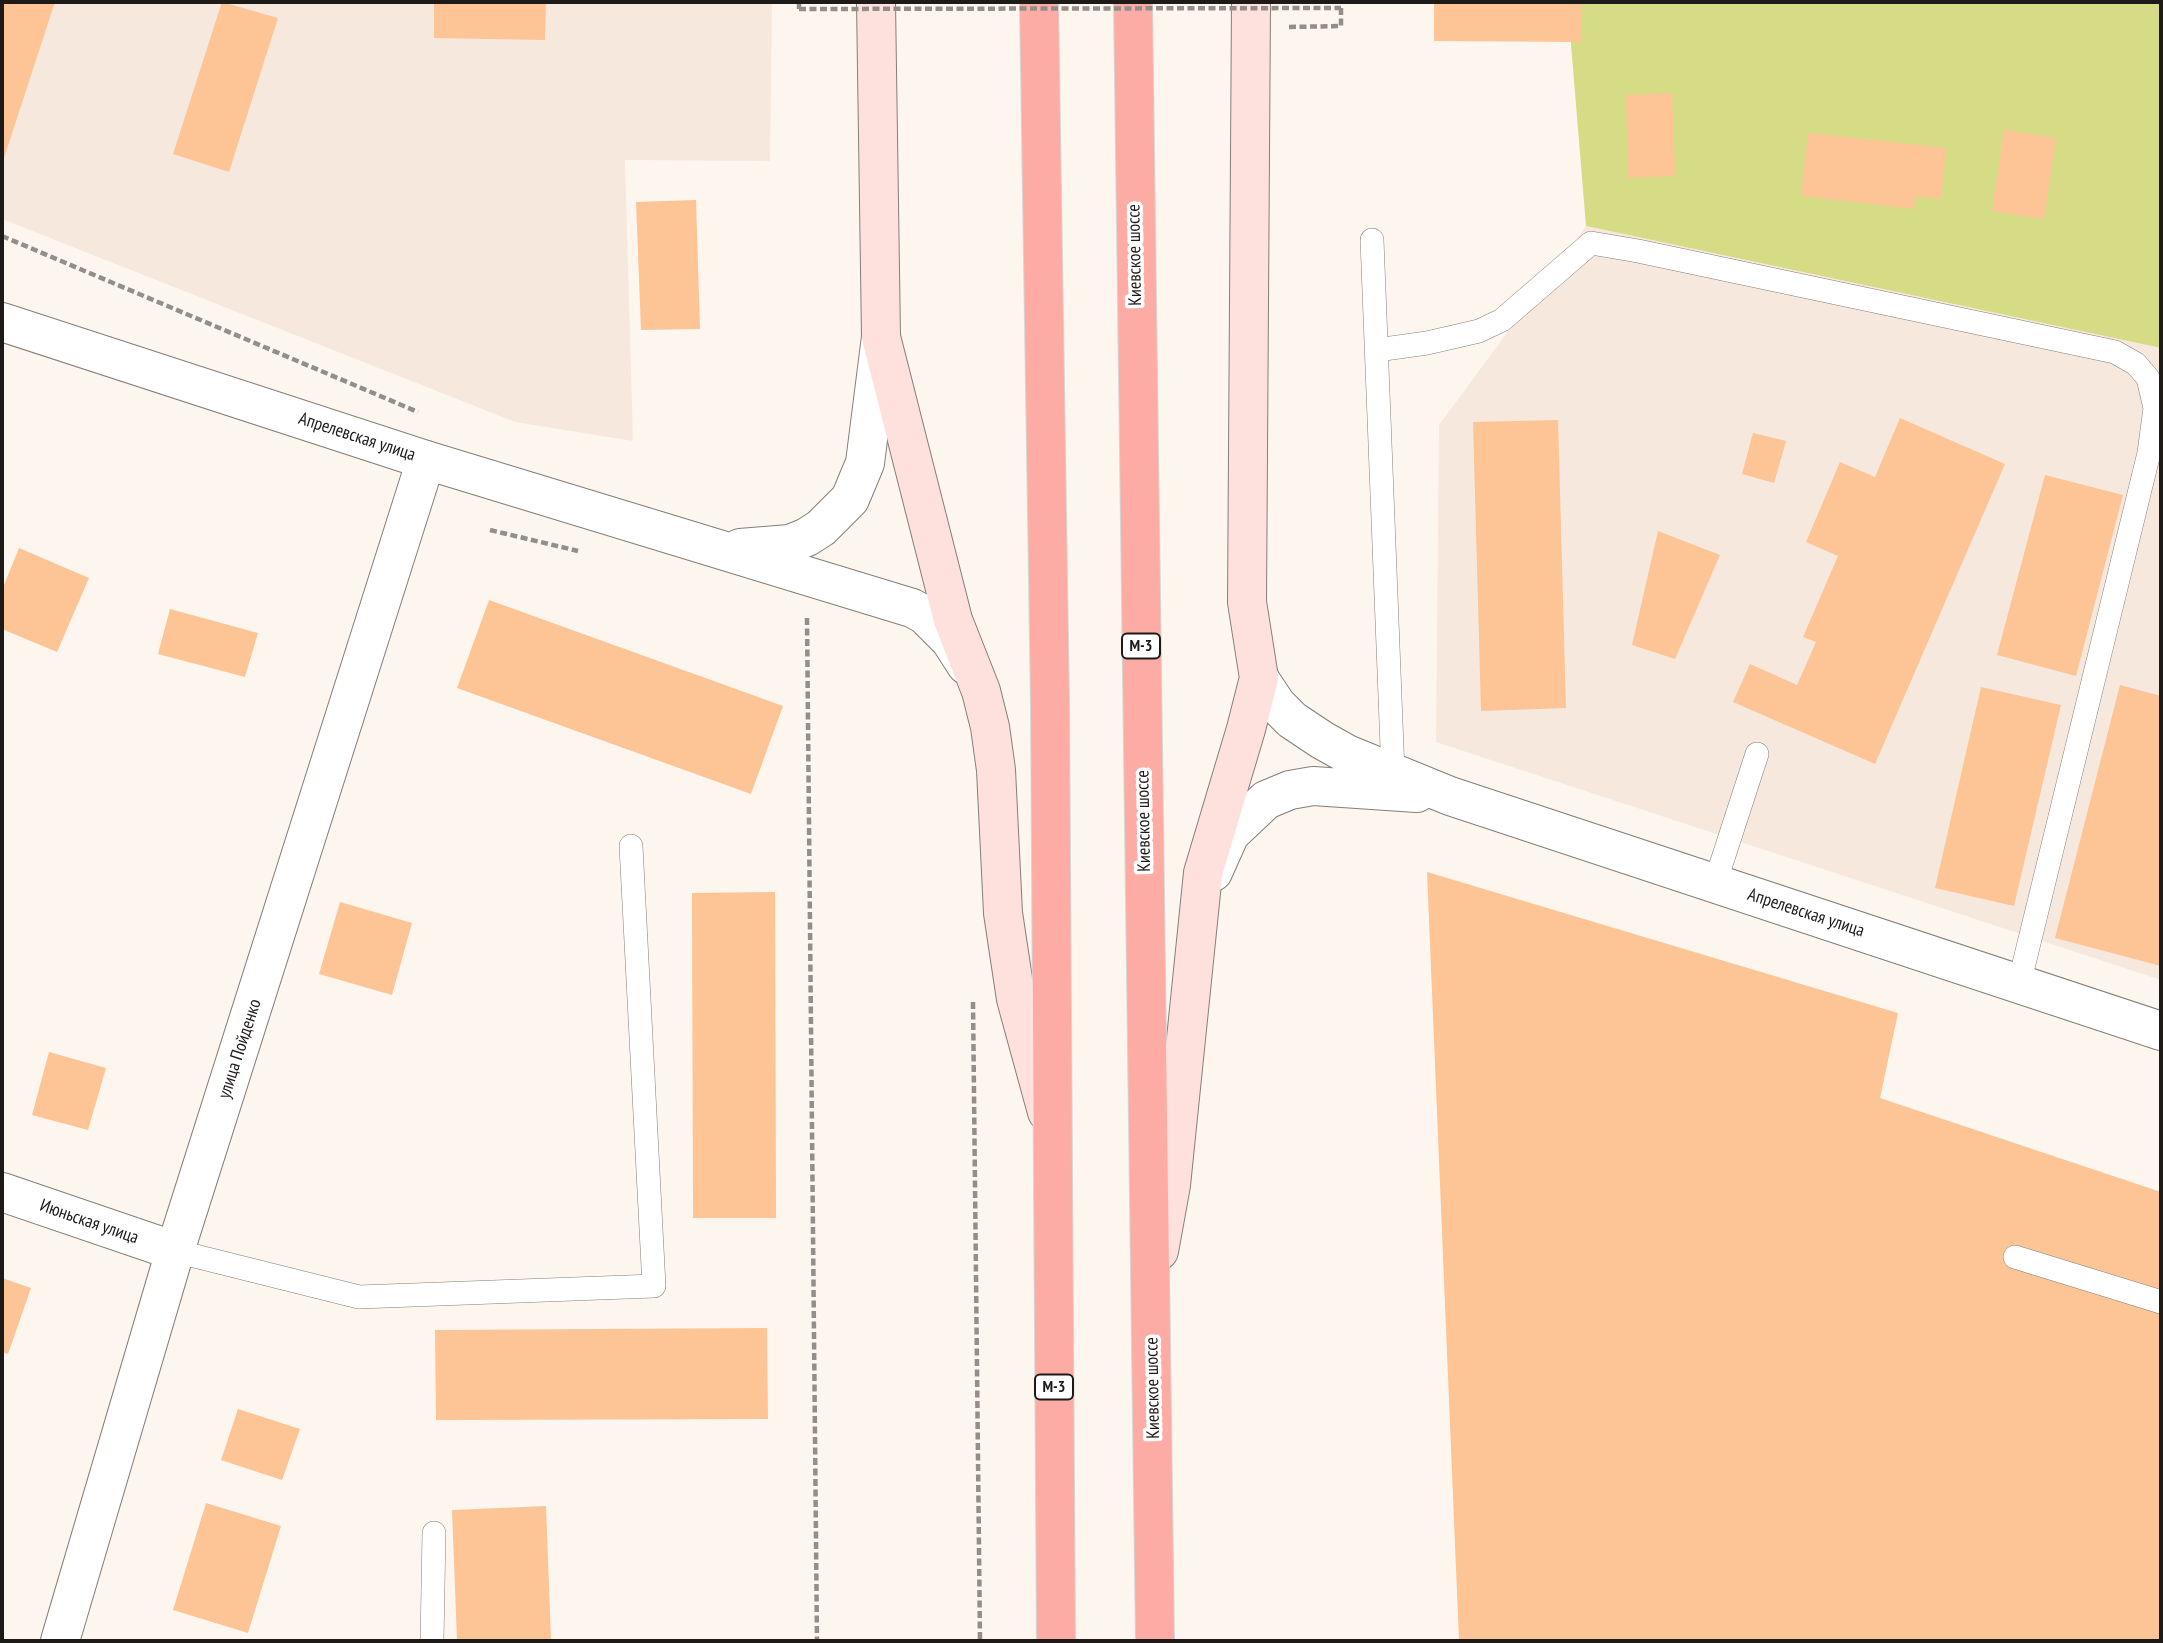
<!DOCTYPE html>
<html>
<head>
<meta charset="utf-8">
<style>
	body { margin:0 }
	#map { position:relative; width:2163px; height:1643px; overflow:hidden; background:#fdf6ef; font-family:"PT Sans Narrow",sans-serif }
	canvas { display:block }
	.frame { position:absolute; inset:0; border:4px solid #1d1a18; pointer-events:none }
</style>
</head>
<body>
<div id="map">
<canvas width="2163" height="1643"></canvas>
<div class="frame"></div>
</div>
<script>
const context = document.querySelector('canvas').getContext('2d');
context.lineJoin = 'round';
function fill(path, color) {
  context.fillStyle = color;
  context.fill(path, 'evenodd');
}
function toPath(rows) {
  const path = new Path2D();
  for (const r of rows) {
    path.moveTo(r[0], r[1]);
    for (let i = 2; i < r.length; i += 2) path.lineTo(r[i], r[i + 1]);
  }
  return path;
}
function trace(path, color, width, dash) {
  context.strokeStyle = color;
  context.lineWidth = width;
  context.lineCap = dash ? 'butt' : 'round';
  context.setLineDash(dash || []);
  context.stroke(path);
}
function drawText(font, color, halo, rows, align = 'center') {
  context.font = font + ' "PT Sans Narrow",sans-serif';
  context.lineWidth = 7;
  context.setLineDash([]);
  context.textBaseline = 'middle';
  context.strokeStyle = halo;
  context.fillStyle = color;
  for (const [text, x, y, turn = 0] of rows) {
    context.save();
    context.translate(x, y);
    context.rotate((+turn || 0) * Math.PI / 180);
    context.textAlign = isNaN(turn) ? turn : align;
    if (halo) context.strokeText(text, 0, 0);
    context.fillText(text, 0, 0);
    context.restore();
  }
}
fill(toPath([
	[2,2,772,2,770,161,625,160,633,441,515,422,2,219],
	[1586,226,2161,348,2161,980,1436,742,1439,425]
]), '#f7e8dd');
fill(toPath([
	[1557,2,2161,2,2161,348,1586,226,1569,20]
]), '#d6db86');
fill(toPath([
	[2,2,55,2,2,164],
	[222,2,278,18,229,172,173,154],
	[434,2,546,2,545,40,434,38],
	[1434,2,1581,2,1581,42,1434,41],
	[1672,93,1675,176,1628,178,1626,95],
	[2004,130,2056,138,2044,219,1992,211],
	[1808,133,1946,148,1941,199,1915,196,1914,209,1801,196],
	[696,200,700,329,641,330,636,202],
	[1900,418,2005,464,1875,764,1733,702,1750,664,1797,685,1816,642,1803,637,1838,556,1806,542,1840,462,1875,477],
	[1558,420,1566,708,1481,711,1473,422],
	[1753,433,1786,441,1774,483,1742,474],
	[2045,475,2123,495,2076,676,1997,655],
	[1658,531,1720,555,1675,659,1632,645],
	[19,548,89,578,57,652,2,629,2,590],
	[489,600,783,706,751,794,457,688],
	[170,609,258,633,245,677,158,654],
	[2120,685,2161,696,2161,966,2055,938],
	[1981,687,2061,705,2014,906,1935,888],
	[1427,872,1898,1013,1880,1098,2161,1192,2161,1641,1459,1641],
	[775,892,776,1218,693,1218,692,893],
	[340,902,412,923,392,995,319,974],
	[49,1052,106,1068,88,1130,32,1115],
	[2,1278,31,1288,8,1354,2,1352],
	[767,1328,768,1419,436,1420,435,1330],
	[238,1409,300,1429,282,1480,221,1460],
	[206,1503,281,1526,248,1633,173,1610],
	[546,1506,551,1641,457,1641,452,1510]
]), '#fdc495');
const service = toPath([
	[1372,240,1393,773],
	[1377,350,1427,343,1479,331,1502,320,1591,243,1638,251,2115,352,2136,364,2148,378,2155,408,2149,453,2019,984],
	[1715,883,1757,754],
	[175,1251,359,1297,654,1286,631,846],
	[2015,1257,2161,1302],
	[432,1641,434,1533]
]);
const minor = toPath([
	[2,1192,175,1251],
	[60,1641,175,1251,426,460]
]);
const tertiary = toPath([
	[2,322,426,460,912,608,925,615,950,640,966,665],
	[740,548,790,544,807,537,821,528,850,499,865,463,881,337],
	[1259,678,1277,705,1292,720,1322,740,1347,754,1450,796,2161,1031],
	[1213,872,1230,834,1266,800,1290,790,1313,786,1417,793]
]);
const secondary = toPath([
	[876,2,881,337,953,620,981,691,990,727,996,770,1003,913,1016,999,1047,1112],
	[1159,1251,1171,1185,1203,873,1246,729,1259,678,1247,602,1251,2]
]);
const trunk = toPath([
	[1039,2,1050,704,1056,1641],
	[1133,2,1155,1641]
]);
trace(service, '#857e79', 24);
trace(minor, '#857e79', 40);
trace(tertiary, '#857e79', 40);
trace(secondary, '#857e79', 40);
trace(trunk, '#d6d6d5', 40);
trace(toPath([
	[799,2,799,9],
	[1289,27,1341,26,1341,8],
	[2,236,418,412],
	[490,530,578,551],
	[807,618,817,1641],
	[973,1002,980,1641]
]), '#948e8a', 4.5, [7, 3.5]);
trace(service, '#fff', 23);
trace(minor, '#fff', 38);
trace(tertiary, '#fff', 38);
trace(secondary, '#fee0dd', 38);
trace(trunk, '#fcaca4', 38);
trace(toPath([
	[799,9,1341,8]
]), '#948e8a', 4.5, [7, 3.5]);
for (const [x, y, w] of [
	[1141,646,38],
	[1054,1387,38]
]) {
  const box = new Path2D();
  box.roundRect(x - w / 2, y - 12.5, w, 25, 5);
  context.fillStyle = '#fff';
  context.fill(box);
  trace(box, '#1d1a18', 2);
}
drawText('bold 16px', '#1d1a18', null, [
	["М-3",1141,646],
	["М-3",1054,1387]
]);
drawText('18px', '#1d1a18', '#fff', [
	["Киевское шоссе",1135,255,-91],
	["Апрелевская улица",357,437,18],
	["Киевское шоссе",1144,821,-91],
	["Апрелевская улица",1806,913,18],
	["улица Пойденко",240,1049,-72],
	["Июньская улица",89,1222,19],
	["Киевское шоссе",1153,1388,-91]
]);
</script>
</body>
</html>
